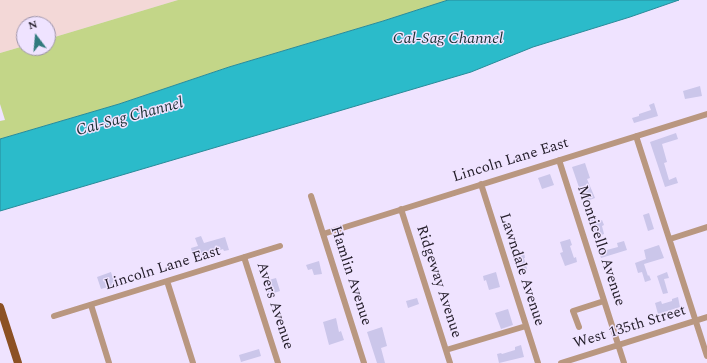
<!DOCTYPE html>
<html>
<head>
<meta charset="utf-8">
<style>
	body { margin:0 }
	#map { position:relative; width:707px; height:363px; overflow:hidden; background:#efe3ff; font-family:Spectral,serif }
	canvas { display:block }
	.north { position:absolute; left:16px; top:16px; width:40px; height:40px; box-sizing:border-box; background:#efe3ff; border:1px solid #9d93a9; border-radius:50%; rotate:344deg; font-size:11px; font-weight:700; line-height:16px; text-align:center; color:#221c28 }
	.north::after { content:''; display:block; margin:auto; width:14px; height:18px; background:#317a7d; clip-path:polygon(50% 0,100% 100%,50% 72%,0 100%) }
</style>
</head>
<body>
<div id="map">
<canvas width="707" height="363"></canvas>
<div class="north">N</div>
</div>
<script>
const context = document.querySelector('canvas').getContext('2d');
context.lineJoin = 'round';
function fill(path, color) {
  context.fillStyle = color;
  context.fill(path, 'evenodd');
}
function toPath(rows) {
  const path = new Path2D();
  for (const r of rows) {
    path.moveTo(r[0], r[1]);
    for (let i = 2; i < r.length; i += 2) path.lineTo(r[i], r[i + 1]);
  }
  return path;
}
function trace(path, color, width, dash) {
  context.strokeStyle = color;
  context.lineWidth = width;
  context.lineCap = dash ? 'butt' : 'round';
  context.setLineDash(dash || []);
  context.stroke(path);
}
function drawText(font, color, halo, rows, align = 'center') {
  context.font = font + ' Spectral,serif';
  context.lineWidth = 3;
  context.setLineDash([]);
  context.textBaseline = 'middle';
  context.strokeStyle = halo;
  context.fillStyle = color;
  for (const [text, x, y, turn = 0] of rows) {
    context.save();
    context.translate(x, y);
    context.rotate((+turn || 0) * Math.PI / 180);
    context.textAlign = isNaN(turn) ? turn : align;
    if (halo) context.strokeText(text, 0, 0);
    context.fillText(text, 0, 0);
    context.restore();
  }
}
fill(toPath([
	[0,0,178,0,48,39,48,24,24,24,24,46,0,53]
]), '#f3d8d7');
fill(toPath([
	[178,0,448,0,383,21,229,67,119,104,0,139,0,121,5,120,0,104,0,53,24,46,24,48,48,48,48,39]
]), '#c3d688');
const water = toPath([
	[448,0,679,0,630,17,533,47,471,72,0,211,0,139,119,104,229,67,383,21,448,0]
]);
fill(water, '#2bbbca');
trace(water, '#288b99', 1);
fill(toPath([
	[700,86,702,96,685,99,683,91],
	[654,103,658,116,634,123,632,118,639,116,639,114,651,110,649,105],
	[676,133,678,139,662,144,667,162,664,163,669,180,676,177,678,183,665,187,650,142],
	[585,163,590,178,587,179,595,198,584,202,572,167],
	[550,174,554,185,542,189,538,178],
	[649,213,654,229,648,231,643,215],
	[592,214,595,223,602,220,604,225,602,226,604,234,595,237,588,216],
	[201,236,204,243,225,237,229,250,224,251,223,249,209,254,210,255,194,260,191,248,198,246,195,238],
	[570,239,572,245,570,246,574,258,576,257,577,262,565,266,560,253,563,252,560,242],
	[624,241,627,250,601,258,599,252,618,247,617,243],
	[659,245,664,258,644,264,648,276,649,275,651,280,645,282,642,272,638,273,635,263,646,259,644,250],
	[524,252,525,258,524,258,527,269,518,272,513,256],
	[319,261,322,274,314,275,312,269,308,270,306,265],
	[111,272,115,285,101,289,97,277],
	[496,272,500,287,489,290,486,280,484,281,483,276],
	[667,272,669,278,664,279,668,293,663,294,657,276],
	[276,278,280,291,268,295,265,281],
	[678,297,680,307,658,314,655,303,661,301,662,304,672,301,672,299],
	[417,298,419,304,408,308,406,301],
	[508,309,513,325,501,329,495,313],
	[336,318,339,332,341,331,344,340,329,345,323,322],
	[382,327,387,346,381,348,385,363,377,363,367,332],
	[521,345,524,357,499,363,497,354,501,353,502,354,515,350,515,347],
	[259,349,261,356,241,362,239,355]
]), '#cbc6ea');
trace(toPath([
	[636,136,707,356],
	[559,160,624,363],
	[481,184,538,363],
	[311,196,364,363],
	[401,209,450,363],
	[323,234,707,114],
	[670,239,707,227],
	[244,257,278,363],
	[167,281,193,363],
	[91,305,109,363],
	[54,316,280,246],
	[579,327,573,311,604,301],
	[446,350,526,326],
	[561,363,707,317]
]), '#b99780', 6);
trace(toPath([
	[0,307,18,363]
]), '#8c5124', 8);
drawText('15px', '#221c28', '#efe3ff', [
	["Lincoln Lane East",511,161,-17],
	["Monticello Avenue",600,246,72],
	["Lincoln Lane East",163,269,-17],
	["Lawndale Avenue",521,270,72],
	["Hamlin Avenue",350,276,72],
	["Ridgeway Avenue",438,282,72],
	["Avers Avenue",274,306,72],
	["West 135th Street",630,328,-17]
]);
drawText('italic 16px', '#1a3133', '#efe3ff', [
	["Cal-Sag Channel",448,40],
	["Cal-Sag Channel",130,118,-15]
]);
</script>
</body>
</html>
